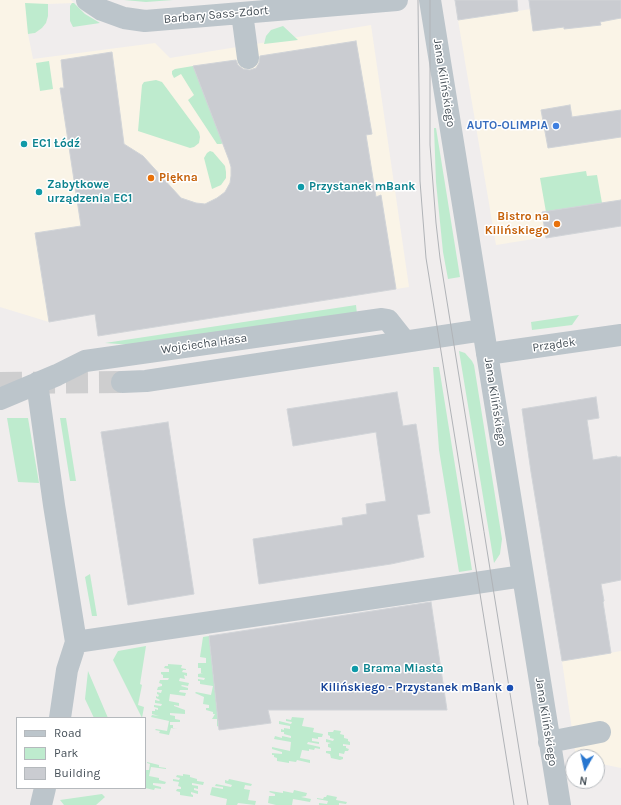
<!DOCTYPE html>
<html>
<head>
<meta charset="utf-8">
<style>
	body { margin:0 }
	#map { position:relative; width:621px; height:805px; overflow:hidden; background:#f0eded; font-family:Karla,sans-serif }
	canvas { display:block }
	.legend { position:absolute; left:16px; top:717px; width:130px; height:72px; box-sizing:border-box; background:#fff; border:1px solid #b5b9bd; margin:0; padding:5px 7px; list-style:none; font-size:12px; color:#475159 }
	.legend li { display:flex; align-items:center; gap:8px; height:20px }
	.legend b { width:20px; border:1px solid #b5b9bd }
	.north { position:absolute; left:565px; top:749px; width:40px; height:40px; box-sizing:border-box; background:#fff; border:1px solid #b5b9bd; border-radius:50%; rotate:188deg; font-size:11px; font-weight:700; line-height:16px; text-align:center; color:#475159 }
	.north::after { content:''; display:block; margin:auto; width:14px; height:18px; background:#2776d0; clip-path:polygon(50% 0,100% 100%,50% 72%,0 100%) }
</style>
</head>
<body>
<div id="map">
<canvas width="621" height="805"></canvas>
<ul class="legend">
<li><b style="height:5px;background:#bcc5cb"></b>Road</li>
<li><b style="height:11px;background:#beebce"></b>Park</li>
<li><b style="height:11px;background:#caccd1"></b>Building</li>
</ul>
<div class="north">N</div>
</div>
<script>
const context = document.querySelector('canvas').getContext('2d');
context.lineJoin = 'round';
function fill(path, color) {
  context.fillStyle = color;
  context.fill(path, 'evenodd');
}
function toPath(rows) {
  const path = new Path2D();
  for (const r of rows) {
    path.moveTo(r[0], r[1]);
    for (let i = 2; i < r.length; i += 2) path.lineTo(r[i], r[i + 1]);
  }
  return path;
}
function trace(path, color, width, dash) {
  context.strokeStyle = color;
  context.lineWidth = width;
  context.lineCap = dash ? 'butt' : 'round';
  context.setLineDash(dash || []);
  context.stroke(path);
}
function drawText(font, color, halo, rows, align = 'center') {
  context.font = font + ' Karla,sans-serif';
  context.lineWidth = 3;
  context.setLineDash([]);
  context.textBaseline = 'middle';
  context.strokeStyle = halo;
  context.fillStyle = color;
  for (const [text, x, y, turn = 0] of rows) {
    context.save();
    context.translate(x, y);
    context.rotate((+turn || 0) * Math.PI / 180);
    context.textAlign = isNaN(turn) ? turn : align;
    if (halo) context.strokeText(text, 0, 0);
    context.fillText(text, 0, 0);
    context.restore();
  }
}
fill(toPath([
	[0,0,71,0,74,3,48,4,46,23,42,28,35,33,28,34,33,59,155,43,170,58,371,25,409,287,98,336,82,226,35,233,49,322,0,307],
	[591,0,621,0,621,225,496,245,458,20],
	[621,651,621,768,597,763,597,757,576,757,562,661]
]), '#faf4e7');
fill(toPath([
	[124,0,173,0,146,2],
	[25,3,48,4,48,16,46,23,42,28,35,33,28,34],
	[72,3,74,3,85,14,100,23,73,27,70,21,70,6],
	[283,26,298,40,264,44,266,36,271,30],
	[49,61,53,89,40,91,36,63],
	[193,66,223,143,221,144,217,144,188,100,194,95,181,74,174,78,172,74,172,71,175,69],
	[156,80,162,82,199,132,200,137,199,143,194,147,190,148,138,131,142,85,144,82],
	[434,128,436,128,460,277,448,279,443,252,436,182],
	[210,151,213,152,225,166,226,172,226,178,221,185,212,189,204,158,207,153],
	[586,171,587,176,597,175,602,203,546,212,540,178],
	[356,305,357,314,133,345,105,343],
	[579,315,572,325,532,330,531,322],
	[459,351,465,353,472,361,474,365,502,539,500,554,494,563],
	[433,367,439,367,472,570,459,572,439,450],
	[7,418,28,418,39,483,18,482],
	[60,418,66,418,76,481,70,481],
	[90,574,97,616,92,616,85,577],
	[209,636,219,727,217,726,217,719,212,719,215,714,213,714,213,712,206,710,206,708,209,708,209,705,203,704,204,697,195,693,196,692,211,695,213,686,200,684,200,681,198,681,198,679,204,680,205,678,198,677,198,674,203,673,201,673,201,668,198,668,198,663,206,663,206,658,200,657,203,637],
	[146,646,140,684,142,685,138,705,144,707,142,718,113,660,118,651],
	[168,664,182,665,181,668,186,669,186,670,183,670,182,672,187,673,187,676,184,675,185,679,180,678,179,681,189,683,188,686,182,685,181,686,188,688,188,690,180,690,179,692,186,693,185,696,170,694,169,701,179,703,179,706,174,705,174,706,185,710,185,714,170,713,170,715,175,716,175,719,180,720,180,722,170,722,170,725,173,725,173,728,177,729,171,728,169,735,159,733,160,731,155,730,156,729,167,731,169,721,151,717,152,715,159,716,152,714,152,711,155,711,155,709,158,710,158,708,154,707,154,705,161,706,162,704,155,703,155,700,159,701,160,700,156,698,156,696,158,697,159,695,157,694,157,692,161,693,162,690,157,690,158,687,162,686,162,684,159,683,160,680,168,680,169,678,163,678,163,675,161,674,161,672,169,672,169,669,164,668,165,666,168,666],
	[88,671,108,718,94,718,85,699],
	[292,717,304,718,302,726,314,728,313,732,323,734,322,737,318,737,318,739,312,738,312,741,319,742,319,744,308,742,307,744,320,747,320,749,315,748,314,750,309,749,309,751,302,750,300,758,310,760,310,763,297,760,296,762,289,761,289,763,277,761,277,758,274,757,274,755,272,755,272,753,282,754,282,752,272,749,272,747,290,751,291,742,274,739,275,736,282,738,282,736,291,738,291,736,284,734,284,732,281,732,281,729,284,730,284,728,290,729,290,726,279,724,279,721,291,724,292,722,286,721,286,719,291,720],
	[334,730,341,731,340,734,344,735,344,738,348,739,348,741,350,742,350,745,343,744,343,746,346,746,346,748,349,749,348,751,345,751,344,754,339,753,339,756,343,757,343,759,340,760,331,758,330,754,326,753,326,751,331,751,331,748,328,747,328,744,331,743,326,742,326,739,333,741,334,739,330,738,330,736,328,735,328,732,333,732],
	[147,762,159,765,159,767,166,768,166,769,151,767,149,776,159,778,159,780,166,782,165,784,153,783,153,785,161,787,161,789,155,788,154,790,145,788,145,770,149,770,150,764,147,763],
	[183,774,190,775,190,777,197,779,197,781,204,782,203,785,192,783,192,785,198,786,198,789,194,788,194,790,198,791,198,794,191,792,191,794,193,795,193,797,180,795,180,792,176,791,177,789,181,789,181,787,178,786,179,782,173,781,173,779,179,780,180,778,176,777,177,775,183,776],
	[229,779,252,784,251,786,245,785,244,789,250,790,248,800,256,801,255,805,238,803,237,805,226,805,227,799,210,795,212,787,223,789,223,787,215,786,216,784,231,787,232,785,225,783,225,780,228,781],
	[294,790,307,793,306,796,301,797,311,799,310,802,293,799,292,805,276,805,268,803,269,796,275,796,275,794,269,792,270,791,283,793,283,791,293,793],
	[102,794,105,797,96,805,64,805,60,800],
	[327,795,337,797,336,800,347,802,346,804,339,803,339,805,319,805,319,803,327,804,328,801,317,799,317,798,323,799,324,797,326,797]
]), '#beebce');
const building = toPath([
	[455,0,517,0,518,11,458,20,455,0],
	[529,0,621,0,621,18,600,22,601,25,564,29,564,27,533,31,529,0],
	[356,41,372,134,366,135,376,197,381,195,396,289,98,336,95,314,49,322,35,233,81,226,60,88,64,88,61,60,112,52,124,144,143,156,181,198,196,203,205,204,217,198,225,192,230,183,231,176,231,167,229,160,193,66,236,60,238,65,243,69,250,70,256,68,259,63,260,56,356,41],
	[570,105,572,117,621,110,621,137,548,148,541,110,570,105],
	[621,200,621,226,546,238,542,212,621,200],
	[397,392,403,426,416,424,430,513,417,515,424,557,391,564,259,584,253,539,343,525,342,518,367,514,366,504,386,501,376,432,293,446,287,409,397,392],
	[596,397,599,418,587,420,593,460,617,456,617,457,621,457,621,580,601,584,604,601,603,602,611,653,562,661,531,472,522,409,596,397],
	[168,422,194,594,128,605,101,432,168,422],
	[431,602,447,710,268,710,271,723,219,730,209,636,431,602]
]);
fill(building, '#caccd1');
trace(building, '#d1d4d8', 1);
trace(toPath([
	[0,383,122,382]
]), '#cececf', 22, [22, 11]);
trace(toPath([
	[87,0,102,10,124,18,145,21,397,0],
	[430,0,560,805],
	[242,13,248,58],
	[487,354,621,335],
	[122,382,146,381,483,330],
	[37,383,54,505,76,642,67,670,60,718],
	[0,399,57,375,85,361,382,319,388,320,403,339,407,341],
	[76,642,523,576],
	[549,742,600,732],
	[41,805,45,788]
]), '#bcc5cb', 22);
trace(toPath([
	[418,0,420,181,426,258,514,805],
	[430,0,430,145,436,223,440,258,528,805]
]), '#b0b3b7', 1);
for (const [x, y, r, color] of [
	[556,126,4,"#3f7fe0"],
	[24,144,4,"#0f9aa8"],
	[151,178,4,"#e8710a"],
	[301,187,4,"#0f9aa8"],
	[39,192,4,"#0f9aa8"],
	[557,224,4,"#e8710a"],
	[355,669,4,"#0f9aa8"],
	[510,688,4,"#1a4fb4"]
]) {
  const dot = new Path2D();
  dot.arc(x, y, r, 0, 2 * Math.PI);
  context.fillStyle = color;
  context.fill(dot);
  trace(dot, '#fff', 1.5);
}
drawText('12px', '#475159', '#fff', [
	["Barbary Sass-Zdort",216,15,-5],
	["Jana Kilińskiego",444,83,81],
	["Wojciecha Hasa",204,344,-8],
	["Prządek",554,345,-8],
	["Jana Kilińskiego",495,402,81],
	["Jana Kilińskiego",546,722,81]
]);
drawText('bold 12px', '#366cbe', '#fff', [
	["AUTO-OLIMPIA",548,126]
], 'right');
drawText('bold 12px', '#0d838f', '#fff', [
	["EC1 Łódź",32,144],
	["Zabytkowe",47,185],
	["urządzenia EC1",47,199],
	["Przystanek mBank",309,187],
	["Brama Miasta",363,669]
], 'left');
drawText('bold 12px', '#c56008', '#fff', [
	["Piękna",159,178],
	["Bistro na",549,217,"right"],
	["Kilińskiego",549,231,"right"]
], 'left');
drawText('bold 12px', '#164399', '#fff', [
	["Kilińskiego - Przystanek mBank",502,688]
], 'right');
</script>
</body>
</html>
